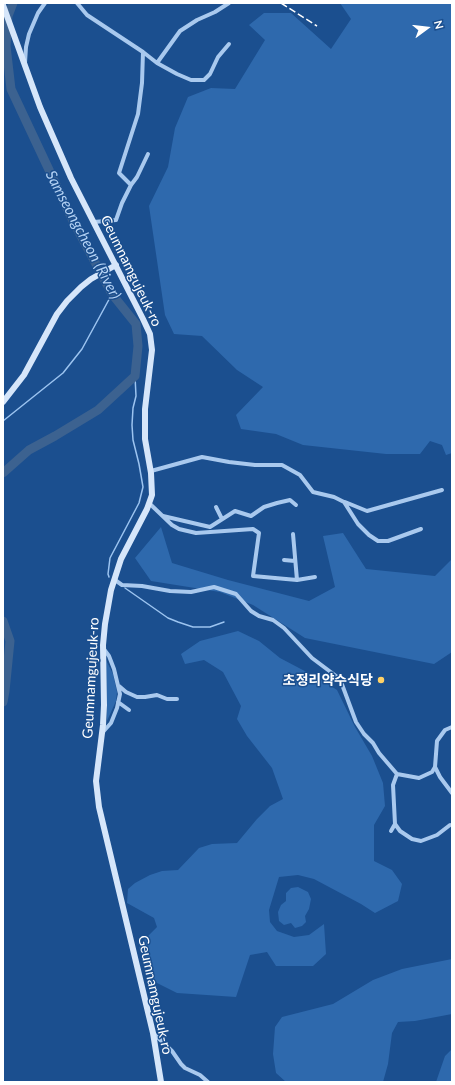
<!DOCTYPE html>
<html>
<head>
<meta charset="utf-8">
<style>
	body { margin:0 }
	#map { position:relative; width:455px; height:1085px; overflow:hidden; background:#1b4f8f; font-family:Lato,sans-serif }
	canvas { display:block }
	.frame { position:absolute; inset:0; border:4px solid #fff; pointer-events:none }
	.north { position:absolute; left:407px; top:8px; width:40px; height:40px; -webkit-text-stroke:3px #1b4f8f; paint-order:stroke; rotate:75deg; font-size:11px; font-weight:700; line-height:16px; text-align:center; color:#fff }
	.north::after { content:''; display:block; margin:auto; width:14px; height:18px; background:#fff; clip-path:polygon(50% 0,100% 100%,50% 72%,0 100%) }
</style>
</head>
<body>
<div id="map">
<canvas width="455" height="1085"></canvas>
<div class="frame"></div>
<div class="north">N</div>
</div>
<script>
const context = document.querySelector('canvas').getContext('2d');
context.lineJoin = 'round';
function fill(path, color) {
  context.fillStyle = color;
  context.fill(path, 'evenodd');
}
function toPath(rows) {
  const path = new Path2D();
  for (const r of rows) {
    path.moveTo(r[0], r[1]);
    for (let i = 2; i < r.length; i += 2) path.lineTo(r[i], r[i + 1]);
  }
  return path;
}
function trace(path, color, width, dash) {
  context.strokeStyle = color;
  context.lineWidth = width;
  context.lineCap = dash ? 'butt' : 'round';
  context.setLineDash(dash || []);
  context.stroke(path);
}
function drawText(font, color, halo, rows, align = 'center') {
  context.font = font + ' Lato,"Noto Sans KR",sans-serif';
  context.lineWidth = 3;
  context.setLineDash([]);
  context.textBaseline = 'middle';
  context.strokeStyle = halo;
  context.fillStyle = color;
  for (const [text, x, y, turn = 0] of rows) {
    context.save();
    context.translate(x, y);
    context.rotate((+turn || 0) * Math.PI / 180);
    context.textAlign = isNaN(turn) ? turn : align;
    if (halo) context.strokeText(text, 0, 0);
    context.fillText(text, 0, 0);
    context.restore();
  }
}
fill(toPath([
	[340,3,452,3,452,453,446,455,442,445,430,441,420,454,386,454,303,445,276,434,241,429,236,415,263,387,237,370,202,336,174,334,165,315,149,206,168,167,175,128,188,97,211,88,235,89,265,40,249,25,264,13,291,13,331,49,351,19],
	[161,527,172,563,228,580,309,601,335,587,323,536,343,533,366,569,435,576,452,559,452,652,434,664,305,638,253,605,220,592,151,581,135,558],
	[238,631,259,641,280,658,318,678,337,690,355,727,372,756,383,783,385,806,374,825,374,861,392,870,402,884,398,901,375,913,361,904,314,879,298,875,279,877,269,910,270,922,277,931,294,937,309,935,324,924,326,954,313,966,276,966,267,952,250,955,236,997,177,993,151,980,139,948,144,940,157,927,154,918,127,903,128,889,135,883,150,875,162,871,178,870,199,848,212,844,237,843,257,819,270,806,283,799,272,768,247,736,237,719,241,706,223,672,204,660,185,664,181,654,200,641],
	[106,660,113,674,117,692,116,701,107,721],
	[298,887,308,892,311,899,309,909,305,916,306,922,302,926,295,928,291,923,284,925,279,921,278,912,281,905,286,901,286,893,291,888],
	[452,959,452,1014,415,1021,398,1022,392,1033,388,1064,383,1082,286,1082,276,1073,273,1054,275,1027,282,1017,333,1004,373,980,402,969],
	[452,1049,452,1082,436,1082,445,1056]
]), '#2e69ad');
trace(toPath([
	[3,421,63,373,82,349,112,294],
	[109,577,108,574,110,558,139,503,143,487,139,464,133,440,132,425,133,408,136,396,135,376],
	[125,588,168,618,178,622,193,627,210,627,224,622]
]), '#9cc4f0', 1.5);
trace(toPath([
	[3,473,29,450,55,436,98,410,135,376,138,346,136,324,112,294,74,223,11,89,6,46,8,16,13,3],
	[3,621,10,641,5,691,3,702]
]), '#3c6290', 9);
trace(toPath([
	[77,3,87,15,143,52,157,63,177,74,191,80,204,80,210,74,218,57,229,44],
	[25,63,26,47,29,34,38,13,45,3],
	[157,63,180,31,197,20,215,12,229,3],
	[131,185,137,177,148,154],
	[94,222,116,220,122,203,131,185,119,173,138,114,142,83,143,52],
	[151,471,202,457,229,462,255,465,282,465,300,475,313,492,334,497,344,502,358,524,369,535,378,541,388,541,421,529],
	[345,502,367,511,442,490],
	[149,503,172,525,179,529,196,533,253,529,259,533,253,576,297,580,315,577],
	[216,507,222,519],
	[163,516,210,527,235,511,251,516,264,507,277,503,290,500,296,505],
	[293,534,297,580],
	[284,560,295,561],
	[115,580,122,585,142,586,170,591,191,592,214,587,236,594,251,611,259,616,273,620,284,628,312,658,340,679,356,722,364,734,373,743,379,753,397,774,393,785,395,824],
	[119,686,126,692,137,697,145,697,157,695,167,699,177,699],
	[118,702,129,710],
	[102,733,111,723,117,708,120,694,114,669,109,656,103,648],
	[435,767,437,741,445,730,452,727],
	[397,774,419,778,432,772,435,767,440,777,452,793],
	[391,831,395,824,400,831,412,839,421,841,437,835,450,825],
	[153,1033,172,1051,181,1064,185,1068,200,1075,208,1082]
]), '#a9c9ee', 4);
trace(toPath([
	[3,5,40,107,71,178,143,319,150,334,152,350,145,409,145,439,151,473,152,495,147,509,121,559,111,590,105,624,103,645,104,705,103,725,96,781,99,807,153,1033,161,1082],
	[3,402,24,375,57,314,67,301,81,287,91,279,116,265]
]), '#d6e6fa', 6);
trace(toPath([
	[281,3,317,26]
]), '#fff', 1.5, [7, 3]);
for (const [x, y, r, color] of [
	[381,680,4,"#ffd166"]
]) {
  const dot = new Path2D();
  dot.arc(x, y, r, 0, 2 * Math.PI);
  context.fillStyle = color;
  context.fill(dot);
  trace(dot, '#1b4f8f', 1.5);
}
drawText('14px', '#fff', '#1b4f8f', [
	["Geumnamgujeuk-ro",131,271,64],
	["Geumnamgujeuk-ro",91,678,-87],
	["Geumnamgujeuk-ro",155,995,78]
]);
drawText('bold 14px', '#fff', '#1b4f8f', [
	["초정리약수식당",373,680]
], 'right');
drawText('italic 15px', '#b5d3f5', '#1b4f8f', [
	["Samseongcheon (River)",83,235,62]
]);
</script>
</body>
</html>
